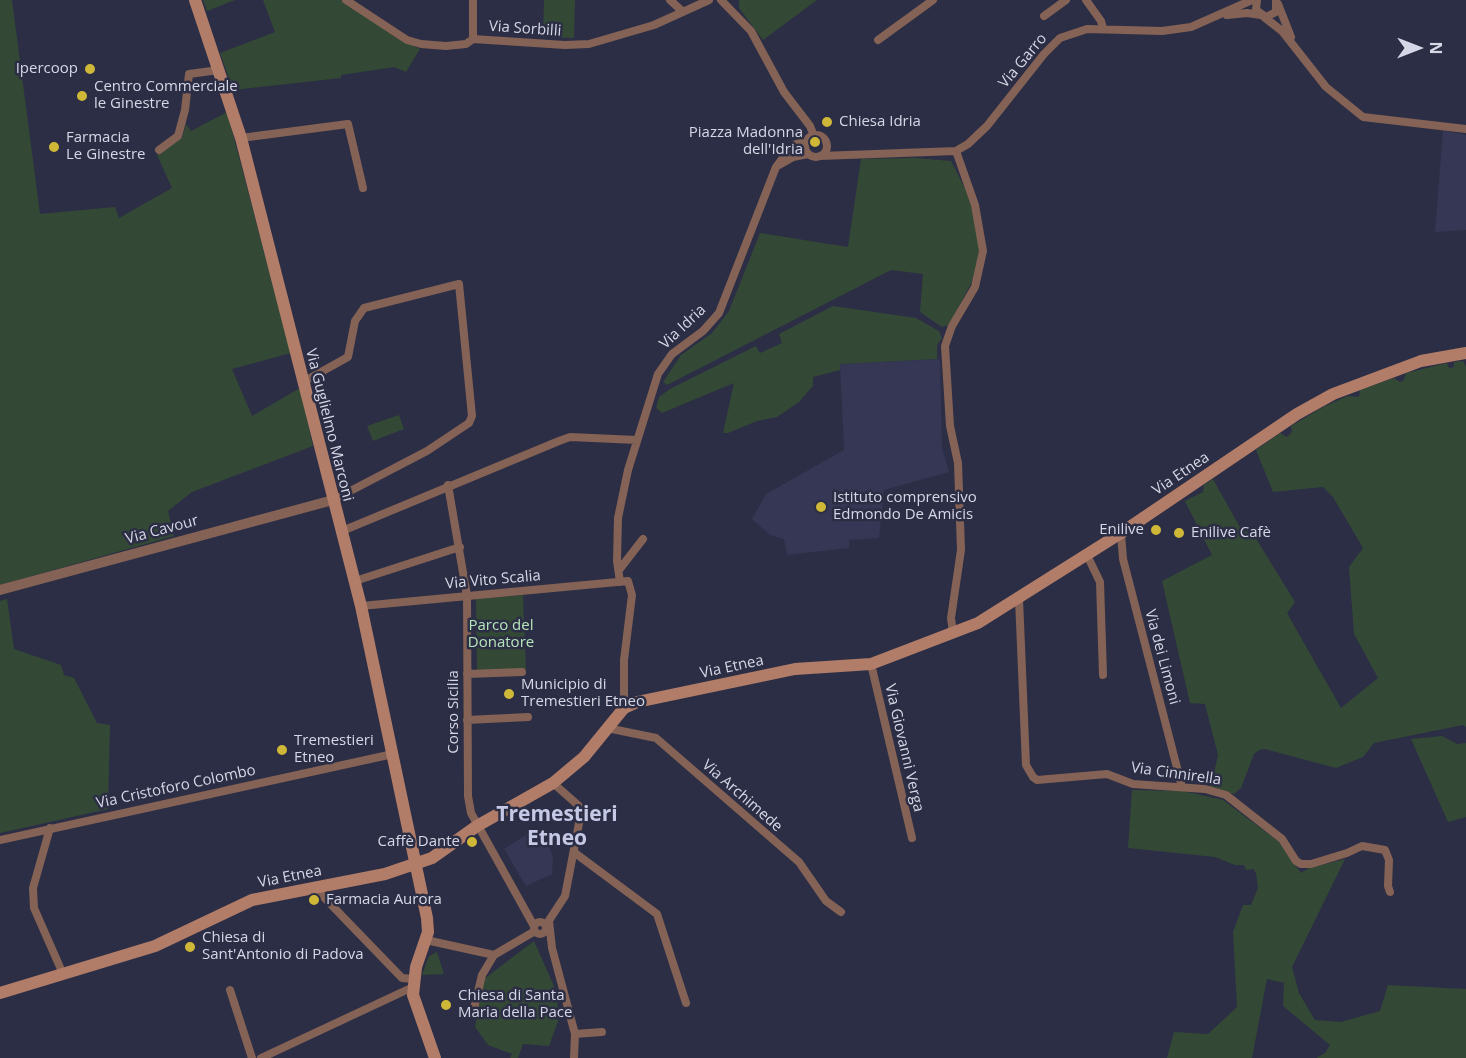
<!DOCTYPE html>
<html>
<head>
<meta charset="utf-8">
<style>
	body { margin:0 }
	#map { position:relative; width:1466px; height:1058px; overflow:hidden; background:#2c2e45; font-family:"Open Sans",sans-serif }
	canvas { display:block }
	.north { position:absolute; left:1388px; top:18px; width:60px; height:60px; -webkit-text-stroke:4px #2c2e45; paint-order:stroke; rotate:90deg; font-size:16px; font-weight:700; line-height:24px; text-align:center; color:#d6d7e6 }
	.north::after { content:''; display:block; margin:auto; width:21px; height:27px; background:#d6d7e6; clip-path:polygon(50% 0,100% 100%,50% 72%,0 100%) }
</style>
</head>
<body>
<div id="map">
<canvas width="1466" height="1058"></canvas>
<div class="north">N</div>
</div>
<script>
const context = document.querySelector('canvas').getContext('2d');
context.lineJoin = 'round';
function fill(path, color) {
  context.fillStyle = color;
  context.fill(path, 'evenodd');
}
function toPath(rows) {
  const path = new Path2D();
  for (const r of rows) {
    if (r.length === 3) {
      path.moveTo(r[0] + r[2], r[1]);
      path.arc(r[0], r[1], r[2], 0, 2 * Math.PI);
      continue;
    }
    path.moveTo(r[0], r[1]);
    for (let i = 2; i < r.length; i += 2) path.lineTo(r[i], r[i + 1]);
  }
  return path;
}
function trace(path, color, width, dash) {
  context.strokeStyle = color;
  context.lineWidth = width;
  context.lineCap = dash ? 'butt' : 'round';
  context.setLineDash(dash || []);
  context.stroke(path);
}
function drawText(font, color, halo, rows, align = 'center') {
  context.font = font + ' "Open Sans",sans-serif';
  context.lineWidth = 5;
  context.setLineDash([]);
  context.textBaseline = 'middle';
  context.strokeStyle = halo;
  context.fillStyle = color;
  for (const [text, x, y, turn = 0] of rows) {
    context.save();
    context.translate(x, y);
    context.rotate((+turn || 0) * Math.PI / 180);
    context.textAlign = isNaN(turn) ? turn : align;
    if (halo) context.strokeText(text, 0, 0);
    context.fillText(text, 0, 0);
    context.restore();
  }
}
fill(toPath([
	[1443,130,1466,135,1466,230,1435,232],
	[940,359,942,448,949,472,884,490,879,538,849,540,849,548,787,555,784,539,770,535,752,519,766,494,844,450,840,364],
	[532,831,536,838,544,834,553,857,552,874,526,886,504,849]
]), '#353754');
fill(toPath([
	[0,0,12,0,40,214,115,207,119,218,172,188,157,155,182,138,186,124,191,131,227,112,291,353,232,369,252,416,300,388,313,446,192,492,168,511,174,536,0,585],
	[203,0,235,0,207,11],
	[263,0,341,0,405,42,420,49,406,72,394,67,341,75,341,78,233,90,220,53,275,32],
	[544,0,575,0,574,38,543,37],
	[739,0,817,0,763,40,739,8],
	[915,158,951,161,971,200,980,246,975,276,949,325,942,327,920,312,923,274,891,270,667,385,663,382,681,355,712,333,729,311,760,233,848,247,861,159],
	[833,306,916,318,939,331,942,338,937,345,937,359,840,364,840,370,813,377,813,386,799,402,777,417,757,421,728,433,723,433,734,383,662,413,656,408,659,397,670,389,756,346,760,353,782,343,779,334],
	[1463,361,1466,367,1466,727,1463,725,1374,743,1363,757,1336,768,1265,749,1259,750,1254,754,1241,788,1234,794,1209,787,1212,782,1218,755,1205,704,1190,703,1162,581,1212,555,1185,501,1203,492,1204,485,1213,479,1242,531,1252,532,1295,602,1287,613,1341,708,1378,678,1354,634,1349,567,1363,548,1333,497,1323,487,1273,492,1256,450,1280,433,1287,437,1292,432,1291,426,1325,406,1348,396,1359,397,1360,390,1394,378,1400,382,1404,380,1406,373,1447,363,1449,368,1454,367,1454,362],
	[399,415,404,429,373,441,367,426],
	[523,595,526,669,477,670,476,599],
	[7,599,14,649,61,665,64,675,74,678,97,723,110,725,108,809,0,833,0,601],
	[1442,736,1457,744,1466,743,1466,817,1448,822,1411,739],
	[1132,790,1183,791,1223,800,1278,841,1301,873,1309,868,1345,859,1292,967,1299,993,1315,1020,1341,1022,1380,1011,1388,985,1466,989,1466,1058,1316,1058,1325,1053,1330,1045,1283,1006,1284,983,1267,979,1252,1058,1167,1058,1174,1032,1208,1034,1237,1007,1233,932,1243,905,1251,905,1258,888,1256,873,1253,869,1246,870,1244,865,1235,865,1215,857,1128,848],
	[534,941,557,993,558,1021,549,1046,523,1044,518,1058,510,1058,512,1054,488,1045,475,1027,484,979],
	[437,952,444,974,422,975,429,956]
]), '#334935');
trace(toPath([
	[346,0,407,40,421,44,446,46,466,44,473,39,565,45,589,44,654,25,709,0],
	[670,0,682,11],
	[721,0,751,31,784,92,810,126,814,136],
	[1086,0,1101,21,1103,28],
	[1257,0,1256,10,1266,17,1276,12,1276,0],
	[1278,4,1291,37],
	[1227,15,1247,13,1261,15],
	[1044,16,1066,0],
	[1264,17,1282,31,1326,87,1363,117,1466,129],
	[473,39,473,0],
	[878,40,933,0],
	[816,146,11],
	[241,138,348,124,363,188],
	[159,150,178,136,185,110,189,74,219,70],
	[820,156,956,151,968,144,987,126,1044,54,1060,38,1087,29,1162,31,1191,27,1252,0],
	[779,165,793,157,808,154],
	[303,382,348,357,355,321,364,308,459,284,472,416,469,423,427,451,333,500],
	[448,485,467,596,468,796,471,813,534,926],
	[342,531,559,441,570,437,637,440],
	[1121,533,1123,559,1182,787],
	[1087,555,1100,582,1103,675],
	[619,570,643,539],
	[355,581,460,547],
	[620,582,617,561,618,518,628,470,658,374,672,354,703,331,719,313,776,167,787,152,796,144,807,141],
	[1019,599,1026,765,1033,777,1037,780,1107,774,1133,784,1205,789,1226,795,1282,839,1296,861,1301,864,1311,864,1347,853,1362,846,1385,850,1389,860,1388,886,1390,892],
	[361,606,628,581,632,595,624,660,624,708],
	[953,633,951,618,961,550,958,463,950,426,945,346,952,326,975,287,983,251,975,205,956,151],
	[871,664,912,838],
	[467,674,522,672],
	[467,720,528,717],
	[607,728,656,738,799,862,826,901,841,912],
	[50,828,33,888,34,908,63,974],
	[0,840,393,754],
	[575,853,657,914,686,1003],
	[315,888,402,978,414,979],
	[549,921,552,948,575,1034,574,1058],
	[540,928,6],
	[546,925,565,896,580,818,579,806,553,783],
	[426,940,494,955,535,931],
	[230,990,252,1058],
	[473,1013,482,975,494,955],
	[575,1034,602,1032],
	[261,1058,413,987]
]), '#846255', 8);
trace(toPath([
	[0,590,333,500]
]), '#846255', 10);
trace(toPath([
	[195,0,241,138,361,606,427,918,428,932,416,967,413,995,435,1058],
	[0,993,155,946,252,900,385,874,432,858,477,826,553,783,584,757,624,708,637,702,795,669,871,664,978,623,1121,533,1297,414,1333,394,1421,361,1466,353]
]), '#b27d68', 12);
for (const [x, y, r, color] of [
	[90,69,6,"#cfb837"],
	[82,96,6,"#cfb837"],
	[827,122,6,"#cfb837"],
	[815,142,6,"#cfb837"],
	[54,147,6,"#cfb837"],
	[821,507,6,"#cfb837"],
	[1156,530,6,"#cfb837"],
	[1179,533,6,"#cfb837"],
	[509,694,6,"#cfb837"],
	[282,750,6,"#cfb837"],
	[472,842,6,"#cfb837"],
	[314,900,6,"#cfb837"],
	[190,947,6,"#cfb837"],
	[446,1005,6,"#cfb837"]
]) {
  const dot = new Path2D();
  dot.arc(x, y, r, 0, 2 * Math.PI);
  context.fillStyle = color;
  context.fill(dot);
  trace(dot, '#2c2e45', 2);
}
drawText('15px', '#d6d7e6', '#2c2e45', [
	["Via Sorbilli",525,29,4],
	["Via Garro",1023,61,-50],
	["Via Idria",683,327,-43],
	["Via Guglielmo Marconi",329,425,76],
	["Via Etnea",1181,474,-34],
	["Via Cavour",162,530,-15],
	["Via Vito Scalia",493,580,-5],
	["Via dei Limoni",1162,657,75],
	["Via Etnea",732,667,-12],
	["Corso Sicilia",454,712,-90],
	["Via Giovanni Verga",904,748,77],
	["Via Cinnirella",1176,774,8],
	["Via Cristoforo Colombo",176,787,-12],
	["Via Archimede",742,796,41],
	["Via Etnea",290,877,-11]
]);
drawText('15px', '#d6d7e6', '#2c2e45', [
	["Ipercoop",78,69,"right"],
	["Centro Commerciale",94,87],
	["le Ginestre",94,104],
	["Chiesa Idria",839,122],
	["Piazza Madonna",803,133,"right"],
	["dell'Idria",803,150,"right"],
	["Farmacia",66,138],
	["Le Ginestre",66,155],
	["Istituto comprensivo",833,498],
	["Edmondo De Amicis",833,515],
	["Enilive",1144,530,"right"],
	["Enilive Cafè",1191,533],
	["Municipio di",521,685],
	["Tremestieri Etneo",521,702],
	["Tremestieri",294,741],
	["Etneo",294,758],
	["Caffè Dante",460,842,"right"],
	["Farmacia Aurora",326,900],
	["Chiesa di",202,938],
	["Sant'Antonio di Padova",202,955],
	["Chiesa di Santa",458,996],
	["Maria della Pace",458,1013]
], 'left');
drawText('15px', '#b5e5b8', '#2c2e45', [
	["Parco del",501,626],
	["Donatore",501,643]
]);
drawText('bold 21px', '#c6c9e6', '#2c2e45', [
	["Tremestieri",557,815],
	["Etneo",557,839]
]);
</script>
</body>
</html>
